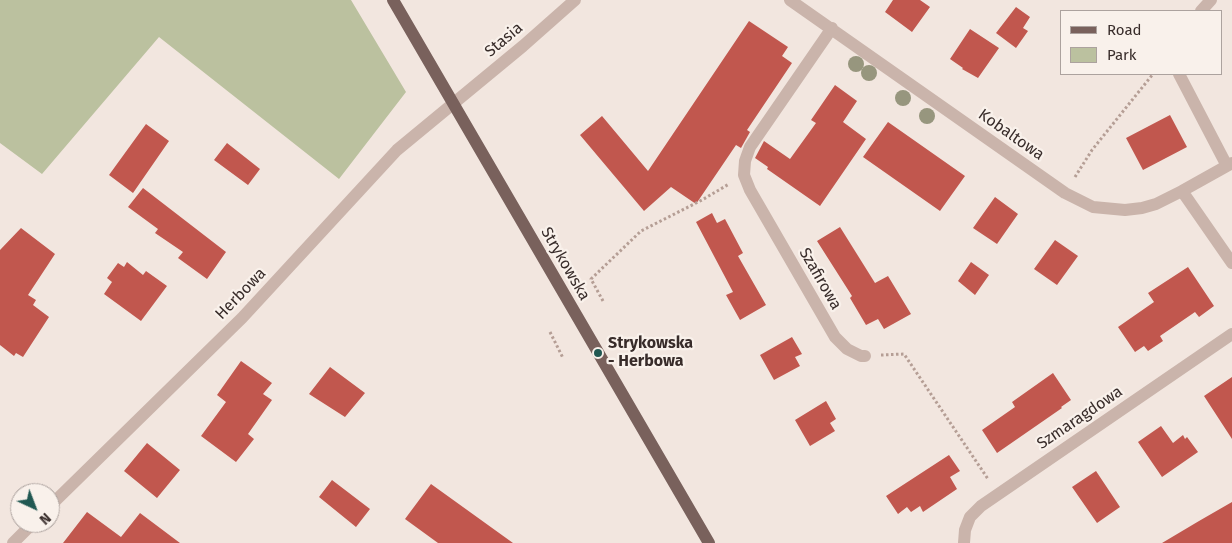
<!DOCTYPE html>
<html>
<head>
<meta charset="utf-8">
<style>
	body { margin:0 }
	#map { position:relative; width:1232px; height:543px; overflow:hidden; background:#f2e6df; font-family:"Fira Sans",sans-serif }
	canvas { display:block }
	.legend { position:absolute; left:1060px; top:10px; width:162px; height:65px; box-sizing:border-box; background:#f9f1eb; border:1px solid #aca29e; margin:0; padding:6px 9px; list-style:none; font-size:15px; color:#382c2a }
	.legend li { display:flex; align-items:center; gap:10px; height:25px }
	.legend b { width:25px; border:1px solid #aca29e }
	.north { position:absolute; left:10px; top:483px; width:50px; height:50px; box-sizing:border-box; background:#f9f1eb; border:1px solid #aca29e; border-radius:50%; rotate:137deg; font-size:14px; font-weight:700; line-height:20px; text-align:center; color:#382c2a }
	.north::after { content:''; display:block; margin:auto; width:18px; height:22px; background:#215852; clip-path:polygon(50% 0,100% 100%,50% 72%,0 100%) }
</style>
</head>
<body>
<div id="map">
<canvas width="1232" height="543"></canvas>
<ul class="legend">
<li><b style="height:6px;background:#79615c"></b>Road</li>
<li><b style="height:14px;background:#bbc19f"></b>Park</li>
</ul>
<div class="north">N</div>
</div>
<script>
const context = document.querySelector('canvas').getContext('2d');
context.lineJoin = 'round';
function fill(path, color) {
  context.fillStyle = color;
  context.fill(path, 'evenodd');
}
function toPath(rows) {
  const path = new Path2D();
  for (const r of rows) {
    path.moveTo(r[0], r[1]);
    for (let i = 2; i < r.length; i += 2) path.lineTo(r[i], r[i + 1]);
  }
  return path;
}
function trace(path, color, width, dash) {
  context.strokeStyle = color;
  context.lineWidth = width;
  context.lineCap = dash ? 'butt' : 'round';
  context.setLineDash(dash || []);
  context.stroke(path);
}
function drawText(font, color, halo, rows, align = 'center') {
  context.font = font + ' "Fira Sans",sans-serif';
  context.lineWidth = 4.5;
  context.setLineDash([]);
  context.textBaseline = 'middle';
  context.strokeStyle = halo;
  context.fillStyle = color;
  for (const [text, x, y, turn = 0] of rows) {
    context.save();
    context.translate(x, y);
    context.rotate((+turn || 0) * Math.PI / 180);
    context.textAlign = isNaN(turn) ? turn : align;
    if (halo) context.strokeText(text, 0, 0);
    context.fillText(text, 0, 0);
    context.restore();
  }
}
fill(toPath([
	[0,0,351,0,406,92,339,179,159,37,42,174,0,143]
]), '#bbc19f');
fill(toPath([
	[893,0,920,0,930,7,912,32,885,12],
	[1016,7,1030,17,1023,28,1028,31,1016,48,996,33],
	[749,21,788,47,782,56,792,63,747,130,750,132,741,148,736,145,696,204,671,187,644,211,580,135,602,116,648,171],
	[970,29,999,48,978,78,962,69,963,68,950,59],
	[835,85,857,101,843,122,866,139,820,206,767,169,768,167,755,158,764,141,790,159,816,123,811,120],
	[1170,115,1187,147,1143,170,1126,138],
	[888,122,965,176,940,211,863,157],
	[146,124,169,141,133,193,109,175],
	[227,143,260,169,248,185,214,160],
	[143,188,226,252,207,279,178,258,183,252,155,233,158,229,128,207],
	[995,197,1018,214,997,244,973,228],
	[712,213,717,223,725,219,743,253,738,256,766,305,740,320,726,295,733,292,696,222],
	[840,227,875,283,888,276,911,314,884,329,878,319,866,325,850,298,852,296,817,241],
	[21,228,55,254,28,295,36,300,33,305,49,317,23,357,16,353,14,356,0,345,0,250],
	[1055,240,1078,256,1057,285,1034,269],
	[127,262,143,275,146,271,167,286,141,321,104,294,112,282,107,278,118,263,124,267],
	[971,262,989,275,975,295,958,281],
	[1188,267,1214,306,1199,317,1195,312,1160,336,1163,341,1148,351,1144,346,1135,352,1118,327,1154,302,1148,293],
	[792,337,802,354,795,357,800,366,774,380,760,355],
	[241,361,272,383,263,394,272,400,248,434,254,439,236,462,201,436,226,402,217,395],
	[330,367,365,393,345,417,309,394],
	[1053,373,1071,400,1061,407,1062,408,997,453,982,430,1015,407,1012,402],
	[1232,377,1232,439,1204,396],
	[826,401,836,419,830,423,835,431,810,446,795,420],
	[1161,426,1173,443,1183,435,1185,439,1187,437,1198,452,1162,477,1138,442],
	[147,443,180,470,157,498,124,471],
	[949,455,960,471,950,477,957,489,923,512,920,506,911,512,907,507,898,514,886,496],
	[1096,471,1120,507,1097,523,1072,487],
	[332,480,370,509,356,527,319,497],
	[431,484,513,543,438,543,405,519],
	[1232,502,1232,543,1162,543,1199,521],
	[87,512,121,537,140,513,180,543,63,543]
]), '#c1574e');
trace(toPath([
	[1075,177,1092,150,1153,74],
	[603,301,591,279,641,231,702,200,729,184],
	[550,332,563,358],
	[881,355,904,354,988,479]
]), '#b59e95', 3, [2.5, 2.5]);
trace(toPath([
	[790,0,1065,193,1093,207,1125,210,1142,208,1156,204,1182,191,1232,163],
	[1201,11,1211,0],
	[832,28,750,147,745,161,744,175,750,190,835,337,847,349,861,356,865,356],
	[1179,74,1227,166],
	[1182,191,1232,263],
	[50,506,242,318,397,150,523,46,575,0],
	[13,543,33,523],
	[964,543,965,530,970,517,981,506,1232,334]
]), '#cab4ab', 12);
trace(toPath([
	[393,0,709,543]
]), '#79615c', 12);
context.fillStyle = '#97967e';
for (const [x, y] of [
	[856,64],
	[869,73],
	[903,98],
	[927,116]
]) {
  context.beginPath();
  context.arc(x, y, 8, 0, 2 * Math.PI);
  context.fill();
}
for (const [x, y, r, color] of [
	[598,353,5,"#215852"]
]) {
  const dot = new Path2D();
  dot.arc(x, y, r, 0, 2 * Math.PI);
  context.fillStyle = color;
  context.fill(dot);
  trace(dot, '#f9f1eb', 2);
}
drawText('16px', '#382c2a', '#f9f1eb', [
	["Stasia",504,40,-40],
	["Kobaltowa",1011,135,35],
	["Strykowska",565,264,60],
	["Szafirowa",820,279,60],
	["Herbowa",241,294,-46],
	["Szmaragdowa",1080,418,-34]
]);
drawText('bold 16px', '#382c2a', '#f9f1eb', [
	["Strykowska",608,344],
	["- Herbowa",608,362]
], 'left');
</script>
</body>
</html>
